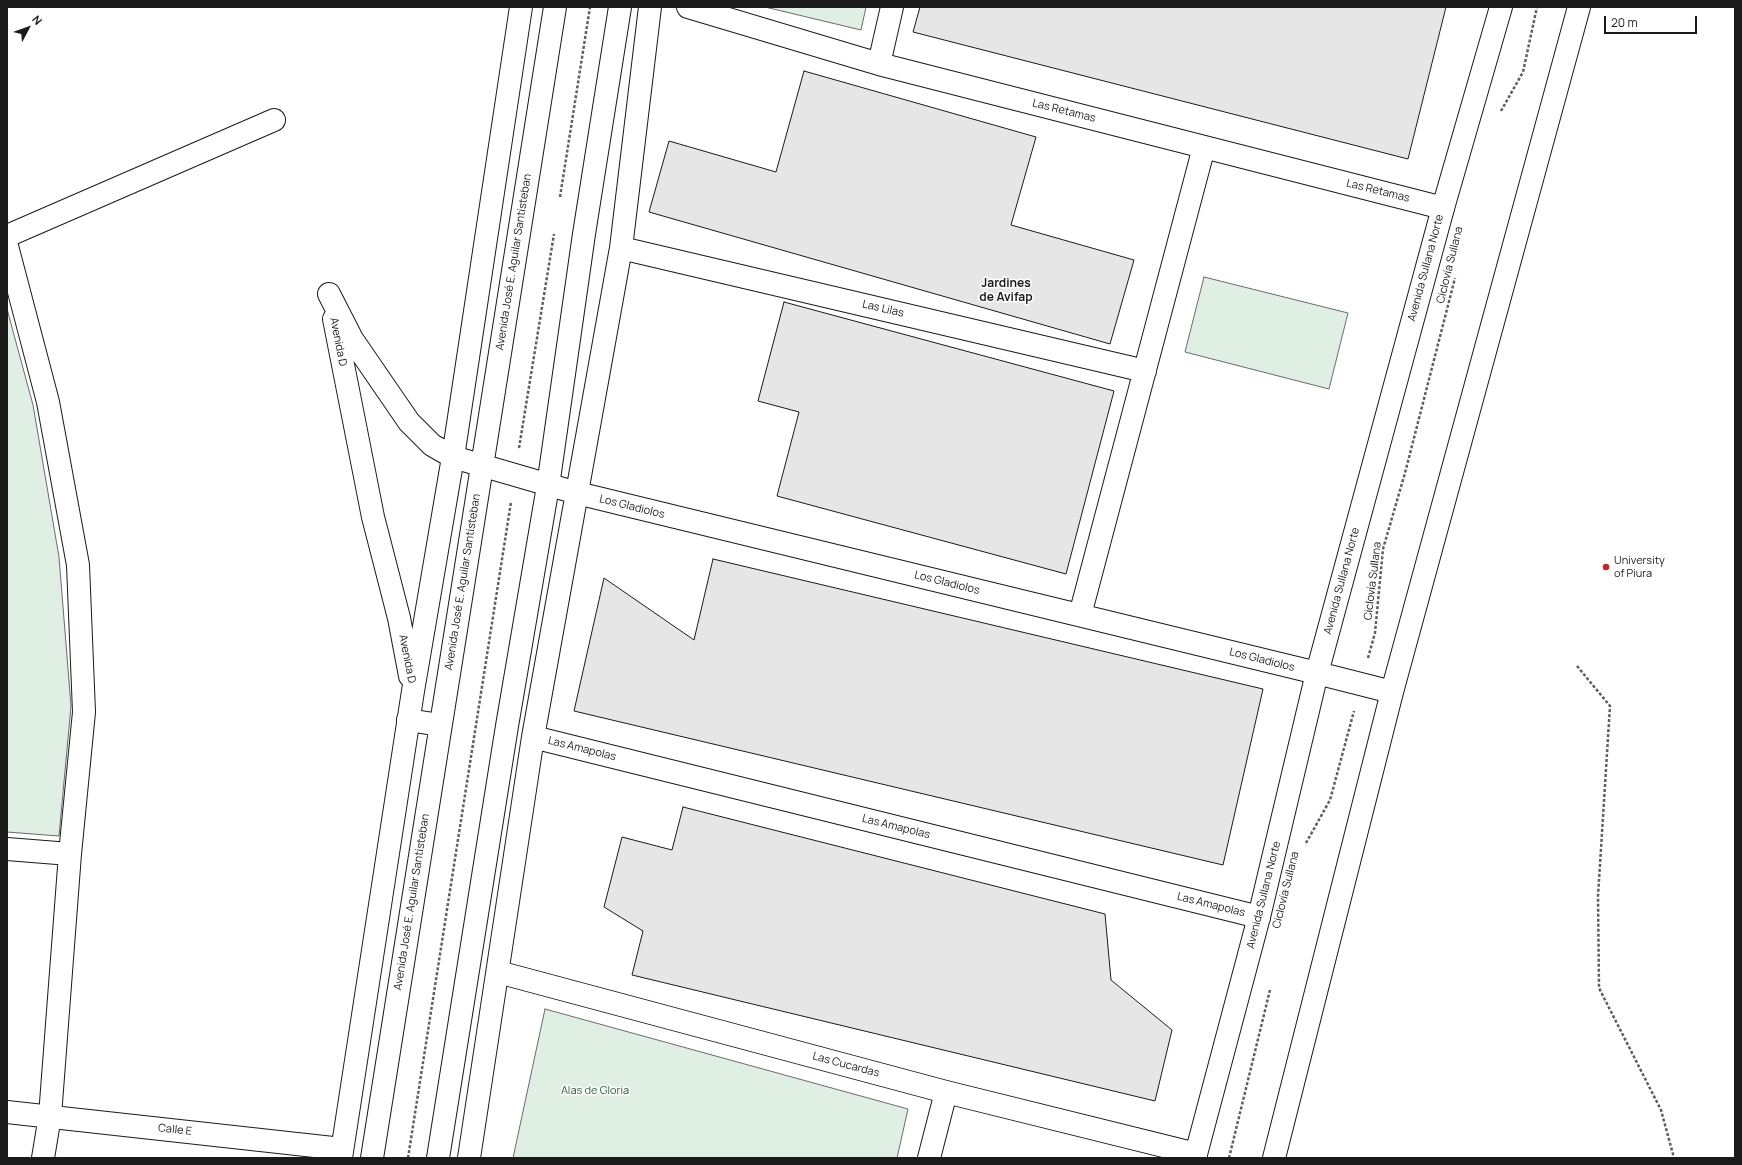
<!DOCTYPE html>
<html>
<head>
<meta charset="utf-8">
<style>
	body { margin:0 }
	#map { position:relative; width:1742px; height:1165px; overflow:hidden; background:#fff; font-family:Manrope,sans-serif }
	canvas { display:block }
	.frame { position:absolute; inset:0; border:8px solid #1a1a1a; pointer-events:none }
	.north { position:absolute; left:8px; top:8px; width:40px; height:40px; -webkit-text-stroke:3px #fff; paint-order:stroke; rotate:49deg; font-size:11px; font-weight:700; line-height:16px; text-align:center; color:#1a1a1a }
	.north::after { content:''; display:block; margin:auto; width:14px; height:18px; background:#1a1a1a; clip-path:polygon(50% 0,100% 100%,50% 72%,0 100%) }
	.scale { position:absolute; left:1604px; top:16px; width:93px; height:18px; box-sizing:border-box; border:2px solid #1a1a1a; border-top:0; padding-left:5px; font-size:12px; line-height:14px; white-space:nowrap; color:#1a1a1a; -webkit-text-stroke:3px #fff; paint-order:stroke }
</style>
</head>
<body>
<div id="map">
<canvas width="1742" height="1165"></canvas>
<div class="frame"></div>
<div class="north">N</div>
<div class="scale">20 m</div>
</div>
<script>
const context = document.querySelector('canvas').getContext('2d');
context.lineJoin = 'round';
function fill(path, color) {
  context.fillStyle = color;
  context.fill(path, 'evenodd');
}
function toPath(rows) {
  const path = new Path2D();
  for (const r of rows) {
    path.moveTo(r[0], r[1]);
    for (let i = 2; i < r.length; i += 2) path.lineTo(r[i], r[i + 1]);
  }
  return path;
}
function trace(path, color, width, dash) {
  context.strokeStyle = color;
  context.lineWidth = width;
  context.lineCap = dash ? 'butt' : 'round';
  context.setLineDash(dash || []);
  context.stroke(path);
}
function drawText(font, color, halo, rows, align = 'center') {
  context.font = font + ' Manrope,sans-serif';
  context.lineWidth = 3;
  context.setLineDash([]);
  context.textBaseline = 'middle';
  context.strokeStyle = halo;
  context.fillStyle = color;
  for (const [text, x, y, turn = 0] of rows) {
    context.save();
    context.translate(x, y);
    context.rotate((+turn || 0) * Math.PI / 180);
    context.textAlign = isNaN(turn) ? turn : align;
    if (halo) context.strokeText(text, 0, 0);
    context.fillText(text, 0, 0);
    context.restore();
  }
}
const green = toPath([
	[765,7,866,7,861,30,765,7],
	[1204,277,1348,313,1329,389,1185,352,1204,277],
	[7,309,33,405,59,557,71,706,59,836,7,832,7,309],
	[545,1009,908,1109,897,1158,513,1158,545,1009]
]);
fill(green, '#e0efe3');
trace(green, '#6a6a6a', 1);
const building = toPath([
	[920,7,1446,7,1408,159,913,32,920,7],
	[804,71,1036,137,1011,225,1134,260,1110,344,649,212,669,141,776,172,804,71],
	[784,302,1114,391,1066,574,777,496,799,412,758,401,784,302],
	[713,559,1263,689,1223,865,574,711,604,578,694,640,713,559],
	[683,807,1105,914,1111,980,1172,1030,1155,1101,632,975,643,931,604,907,622,837,672,850,683,807]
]);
fill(building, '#e6e6e6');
trace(building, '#1a1a1a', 1);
const minor = toPath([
	[688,7,879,64,1443,208],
	[879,64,892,7],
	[7,236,274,120],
	[7,246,48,402,78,565,84,712,70,854,50,1116,43,1158],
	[621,248,1145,371],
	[329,294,352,339,409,422,432,445,453,457,577,493,1317,673],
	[334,319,373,517,399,618,410,676],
	[1080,615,1204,147],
	[533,737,1259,917],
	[7,849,70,854],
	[498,972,946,1092,1196,1154],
	[7,1112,342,1149],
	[341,1158,413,691,453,457,521,7],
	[469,1158,533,737,621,248,650,7],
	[929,1158,946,1092]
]);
const secondary = toPath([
	[1317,673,1392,692],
	[408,720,440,725],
	[372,1158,555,7],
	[438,1158,507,726,548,486,584,234,620,7],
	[1195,1158,1259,917,1317,673,1443,208,1501,7],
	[1274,1158,1392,692,1579,7]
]);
trace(minor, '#1a1a1a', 24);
trace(secondary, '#1a1a1a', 24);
trace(toPath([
	[1501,111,1523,72,1537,7],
	[560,197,590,7],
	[519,448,554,234],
	[1368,658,1375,633,1383,549,1405,473,1455,278],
	[1577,666,1610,706,1598,896,1599,988,1661,1110,1674,1158],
	[1306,843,1330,800,1354,711],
	[408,1158,511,502],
	[1229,1158,1270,990]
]), '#5f5f5f', 2.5, [3, 2]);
trace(minor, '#fff', 22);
trace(secondary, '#fff', 22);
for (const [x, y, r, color] of [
	[1606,567,4,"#c62828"]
]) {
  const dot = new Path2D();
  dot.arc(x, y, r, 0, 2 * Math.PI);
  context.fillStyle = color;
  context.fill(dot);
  trace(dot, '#fff', 1.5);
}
drawText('11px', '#1a1a1a', '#fff', [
	["Las Retamas",1064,111,14],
	["Las Retamas",1378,191,14],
	["Avenida José E. Aguilar Santisteban",514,262,-81],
	["Ciclovía Sullana",1450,265,-76],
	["Avenida Sullana Norte",1426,268,-75],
	["Las Lilas",883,309,13],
	["Avenida D",338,342,79],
	["Los Gladiolos",632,507,14],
	["Avenida Sullana Norte",1342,581,-75],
	["Ciclovía Sullana",1373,581,-83],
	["Avenida José E. Aguilar Santisteban",463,582,-81],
	["Los Gladiolos",947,583,14],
	["Avenida D",407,659,79],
	["Los Gladiolos",1262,660,14],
	["Las Amapolas",582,749,14],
	["Las Amapolas",896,827,14],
	["Ciclovía Sullana",1286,890,-76],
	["Avenida Sullana Norte",1264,895,-76],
	["Avenida José E. Aguilar Santisteban",412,902,-81],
	["Las Amapolas",1211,905,14],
	["Las Cucardas",846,1065,15],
	["Calle E",175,1130,6]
]);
drawText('11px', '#1a1a1a', '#fff', [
	["University",1614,561],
	["of Piura",1614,574]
], 'left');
drawText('11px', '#2b5a34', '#fff', [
	["Alas de Gloria",595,1091]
]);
drawText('bold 12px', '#1a1a1a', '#fff', [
	["Jardines",1006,284],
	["de Avifap",1006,298]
]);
</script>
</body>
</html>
